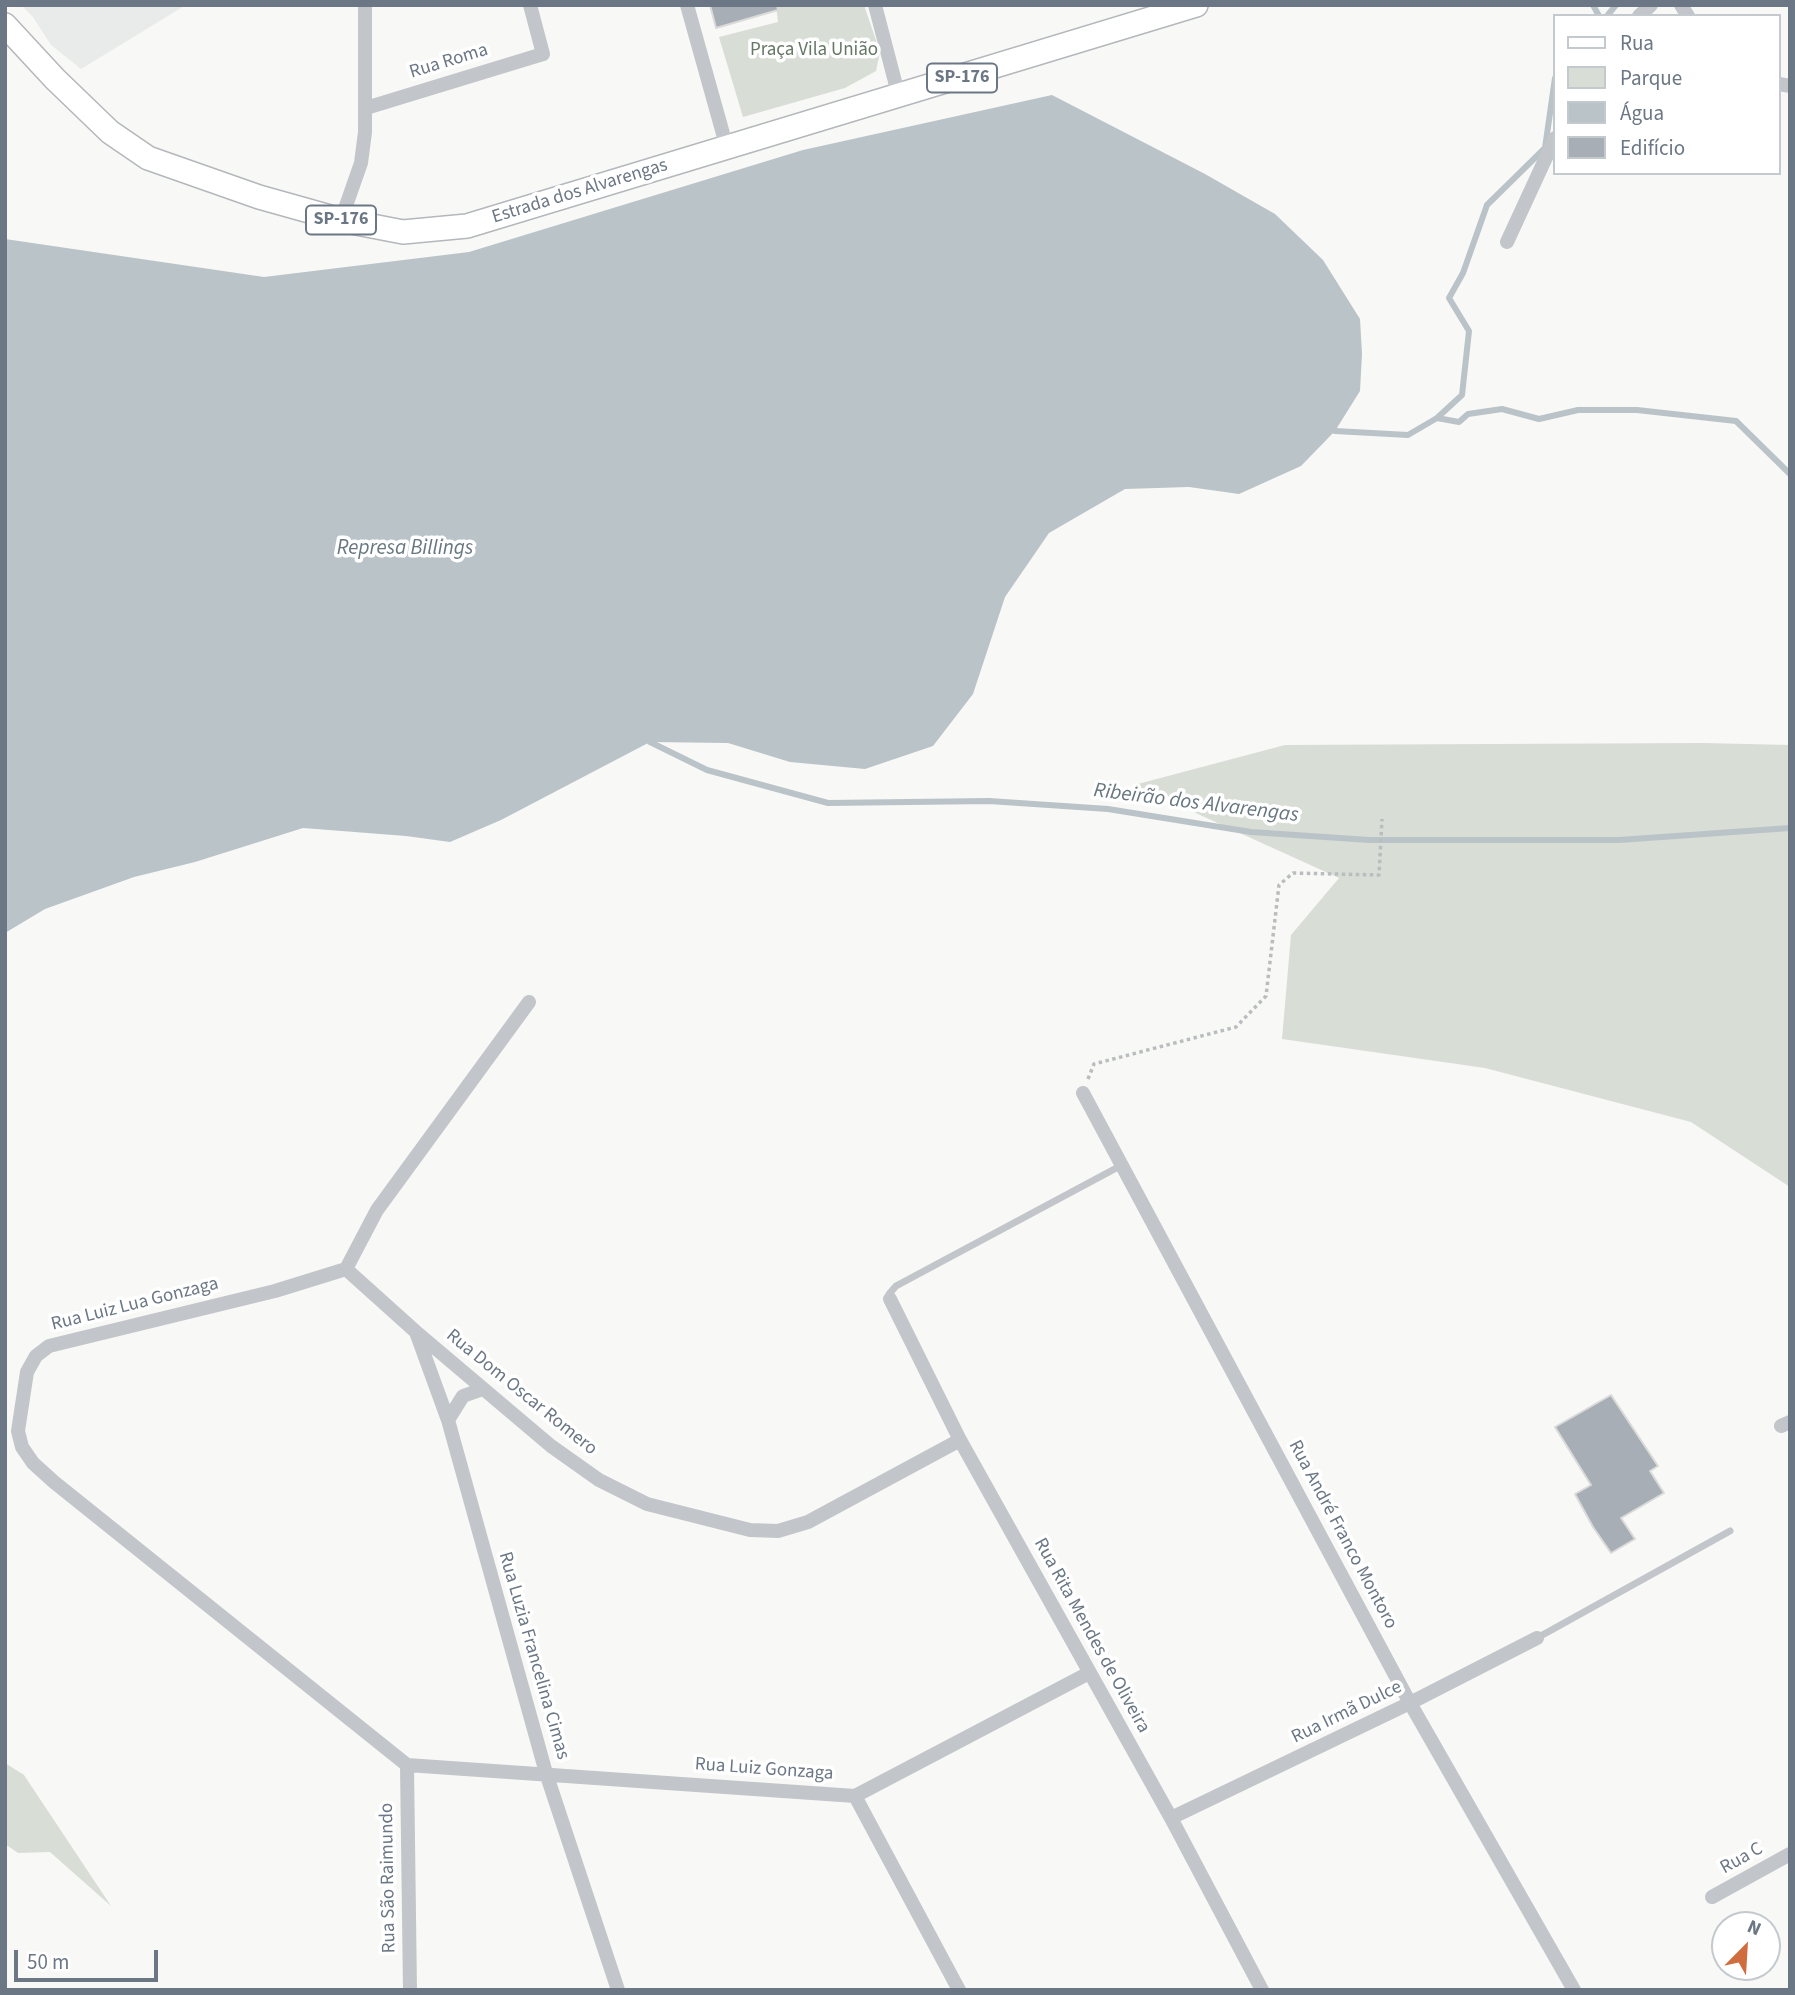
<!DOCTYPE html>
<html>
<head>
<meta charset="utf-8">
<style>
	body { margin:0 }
	#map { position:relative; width:1795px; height:1995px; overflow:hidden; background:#f8f8f6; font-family:"Source Sans 3",sans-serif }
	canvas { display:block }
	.frame { position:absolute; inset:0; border:7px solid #6b7784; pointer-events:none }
	.legend { position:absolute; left:1553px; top:14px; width:228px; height:161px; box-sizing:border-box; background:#fff; border:2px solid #c4c9ce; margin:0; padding:9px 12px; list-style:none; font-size:21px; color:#6b7784 }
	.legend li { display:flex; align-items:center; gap:14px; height:35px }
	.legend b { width:35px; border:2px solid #c4c9ce }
	.north { position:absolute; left:1711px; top:1911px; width:70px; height:70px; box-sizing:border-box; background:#fff; border:2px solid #c4c9ce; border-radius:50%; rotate:24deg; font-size:19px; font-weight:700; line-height:28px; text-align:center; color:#6b7784 }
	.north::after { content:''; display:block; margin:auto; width:24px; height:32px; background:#d06d3f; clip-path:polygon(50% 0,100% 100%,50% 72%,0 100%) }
	.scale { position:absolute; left:14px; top:1950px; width:144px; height:32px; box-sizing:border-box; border:4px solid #6b7784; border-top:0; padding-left:9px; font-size:21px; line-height:24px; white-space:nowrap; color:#6b7784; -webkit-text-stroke:5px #fff; paint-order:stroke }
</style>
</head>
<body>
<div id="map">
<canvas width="1795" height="1995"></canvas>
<div class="frame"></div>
<ul class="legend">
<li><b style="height:9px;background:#fff"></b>Rua</li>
<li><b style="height:19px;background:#d8ddd6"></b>Parque</li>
<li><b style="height:19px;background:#bac3c8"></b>Água</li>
<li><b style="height:19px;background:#a8aeb5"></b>Edifício</li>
</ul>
<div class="north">N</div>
<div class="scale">50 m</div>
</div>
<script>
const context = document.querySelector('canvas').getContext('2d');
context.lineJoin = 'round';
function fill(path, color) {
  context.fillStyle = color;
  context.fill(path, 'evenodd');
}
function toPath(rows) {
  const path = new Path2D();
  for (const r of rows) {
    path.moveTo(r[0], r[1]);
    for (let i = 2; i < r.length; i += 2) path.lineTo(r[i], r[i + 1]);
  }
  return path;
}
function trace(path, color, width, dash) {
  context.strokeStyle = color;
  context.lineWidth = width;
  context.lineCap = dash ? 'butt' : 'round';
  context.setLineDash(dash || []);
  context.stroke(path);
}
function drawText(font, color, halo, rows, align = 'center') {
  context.font = font + ' "Source Sans 3",sans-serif';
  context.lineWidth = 7;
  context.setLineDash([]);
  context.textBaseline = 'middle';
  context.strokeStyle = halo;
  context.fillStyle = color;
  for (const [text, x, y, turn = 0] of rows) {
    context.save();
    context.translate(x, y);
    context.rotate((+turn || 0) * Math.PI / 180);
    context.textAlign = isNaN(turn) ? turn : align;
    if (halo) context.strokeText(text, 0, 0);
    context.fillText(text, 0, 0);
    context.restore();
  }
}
fill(toPath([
	[21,5,186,5,81,69,51,45,33,17]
]), '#e9eaea');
fill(toPath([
	[776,5,864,5,880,52,876,71,845,88,743,117,719,37,778,22],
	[1703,743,1790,745,1790,1187,1691,1122,1485,1068,1282,1039,1291,935,1339,878,1134,785,1285,745],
	[5,1763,24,1775,111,1906,50,1852,18,1853,5,1844]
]), '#d8ddd6');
fill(toPath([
	[1052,95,1205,174,1275,214,1323,260,1360,319,1362,354,1360,391,1335,431,1301,466,1239,494,1189,487,1125,489,1049,533,1005,597,973,694,933,746,865,769,790,762,728,743,650,742,501,820,450,842,406,836,303,828,195,862,134,877,45,909,5,933,5,239,264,277,469,252,803,150]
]), '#bac3c8');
trace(toPath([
	[1593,5,1599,16],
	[1607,16,1616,5],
	[1437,418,1462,395,1469,331,1449,298,1463,273,1487,205,1545,148,1555,78],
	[1335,431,1408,435,1437,418,1459,422,1468,414,1502,409,1539,419,1578,410,1637,410,1736,421,1790,474],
	[650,742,707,770,828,803,989,801,1108,809,1251,832,1369,840,1619,840,1790,828]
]), '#bac3c8', 6);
const building = toPath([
	[710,5,777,5,778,10,716,28,710,5],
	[1611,1395,1658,1466,1650,1471,1664,1493,1621,1518,1635,1539,1611,1553,1593,1527,1575,1494,1591,1485,1555,1427,1611,1395]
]);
fill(building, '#a8aeb5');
trace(building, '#dadad9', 2);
const primary = toPath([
	[5,25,55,79,110,132,148,158,259,197,341,220,403,232,467,226,1196,5]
]);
trace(primary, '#b4b7bb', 26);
trace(toPath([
	[1088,1079,1094,1064,1236,1027,1266,996,1279,885,1293,873,1379,875,1382,819]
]), '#babdbf', 3.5, [3.5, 3.5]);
trace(toPath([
	[890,1298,889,1294,896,1286,1122,1165],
	[1537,1638,1730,1531]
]), '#c2c5c9', 7);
trace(toPath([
	[687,5,727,148],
	[875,5,899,97],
	[1681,5,1688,16],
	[1639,16,1651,5],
	[1779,84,1790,86],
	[366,108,543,54,530,5],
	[341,220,361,163,365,132,365,5],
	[1507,242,1555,138],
	[1083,1093,1410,1703,1574,1990],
	[346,1269,415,1331,551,1446,599,1480,647,1504,750,1530,778,1531,808,1522,960,1440],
	[890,1299,960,1440,1171,1818,1262,1990],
	[416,1332,448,1420,546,1773,618,1990],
	[448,1420,463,1396,483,1389],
	[1781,1426,1790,1422],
	[407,1765,54,1482,33,1463,22,1447,18,1431,27,1372,36,1356,49,1346,275,1291,346,1269,377,1210,529,1002],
	[407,1765,855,1796,1089,1673],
	[407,1765,410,1990],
	[855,1796,959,1990],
	[1171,1818,1410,1703,1537,1638],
	[1712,1897,1790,1854]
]), '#c2c5c9', 14);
trace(primary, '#fff', 23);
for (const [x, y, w] of [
	[962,78,70],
	[341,220,70]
]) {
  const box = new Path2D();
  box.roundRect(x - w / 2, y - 14.5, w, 29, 5);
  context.fillStyle = '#fff';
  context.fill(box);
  trace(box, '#6b7784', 2);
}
drawText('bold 18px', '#6b7784', null, [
	["SP-176",962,78],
	["SP-176",341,220]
]);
drawText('19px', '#667765', '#fff', [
	["Praça Vila União",814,51]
]);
drawText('19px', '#6b7784', '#fff', [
	["Rua Roma",449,62,-17],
	["Estrada dos Alvarengas",580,192,-17],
	["Rua Luiz Lua Gonzaga",135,1305,-14],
	["Rua Dom Oscar Romero",521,1393,39],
	["Rua André Franco Montoro",1342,1535,62],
	["Rua Rita Mendes de Oliveira",1091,1636,61],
	["Rua Luzia Francelina Cimas",533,1656,74],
	["Rua Irmã Dulce",1347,1713,-26],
	["Rua Luiz Gonzaga",764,1770,4],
	["Rua C",1742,1859,-29],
	["Rua São Raimundo",389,1878,-91]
]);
drawText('italic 21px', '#67777f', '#fff', [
	["Represa Billings",405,549],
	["Ribeirão dos Alvarengas",1196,804,7]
]);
</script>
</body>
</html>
